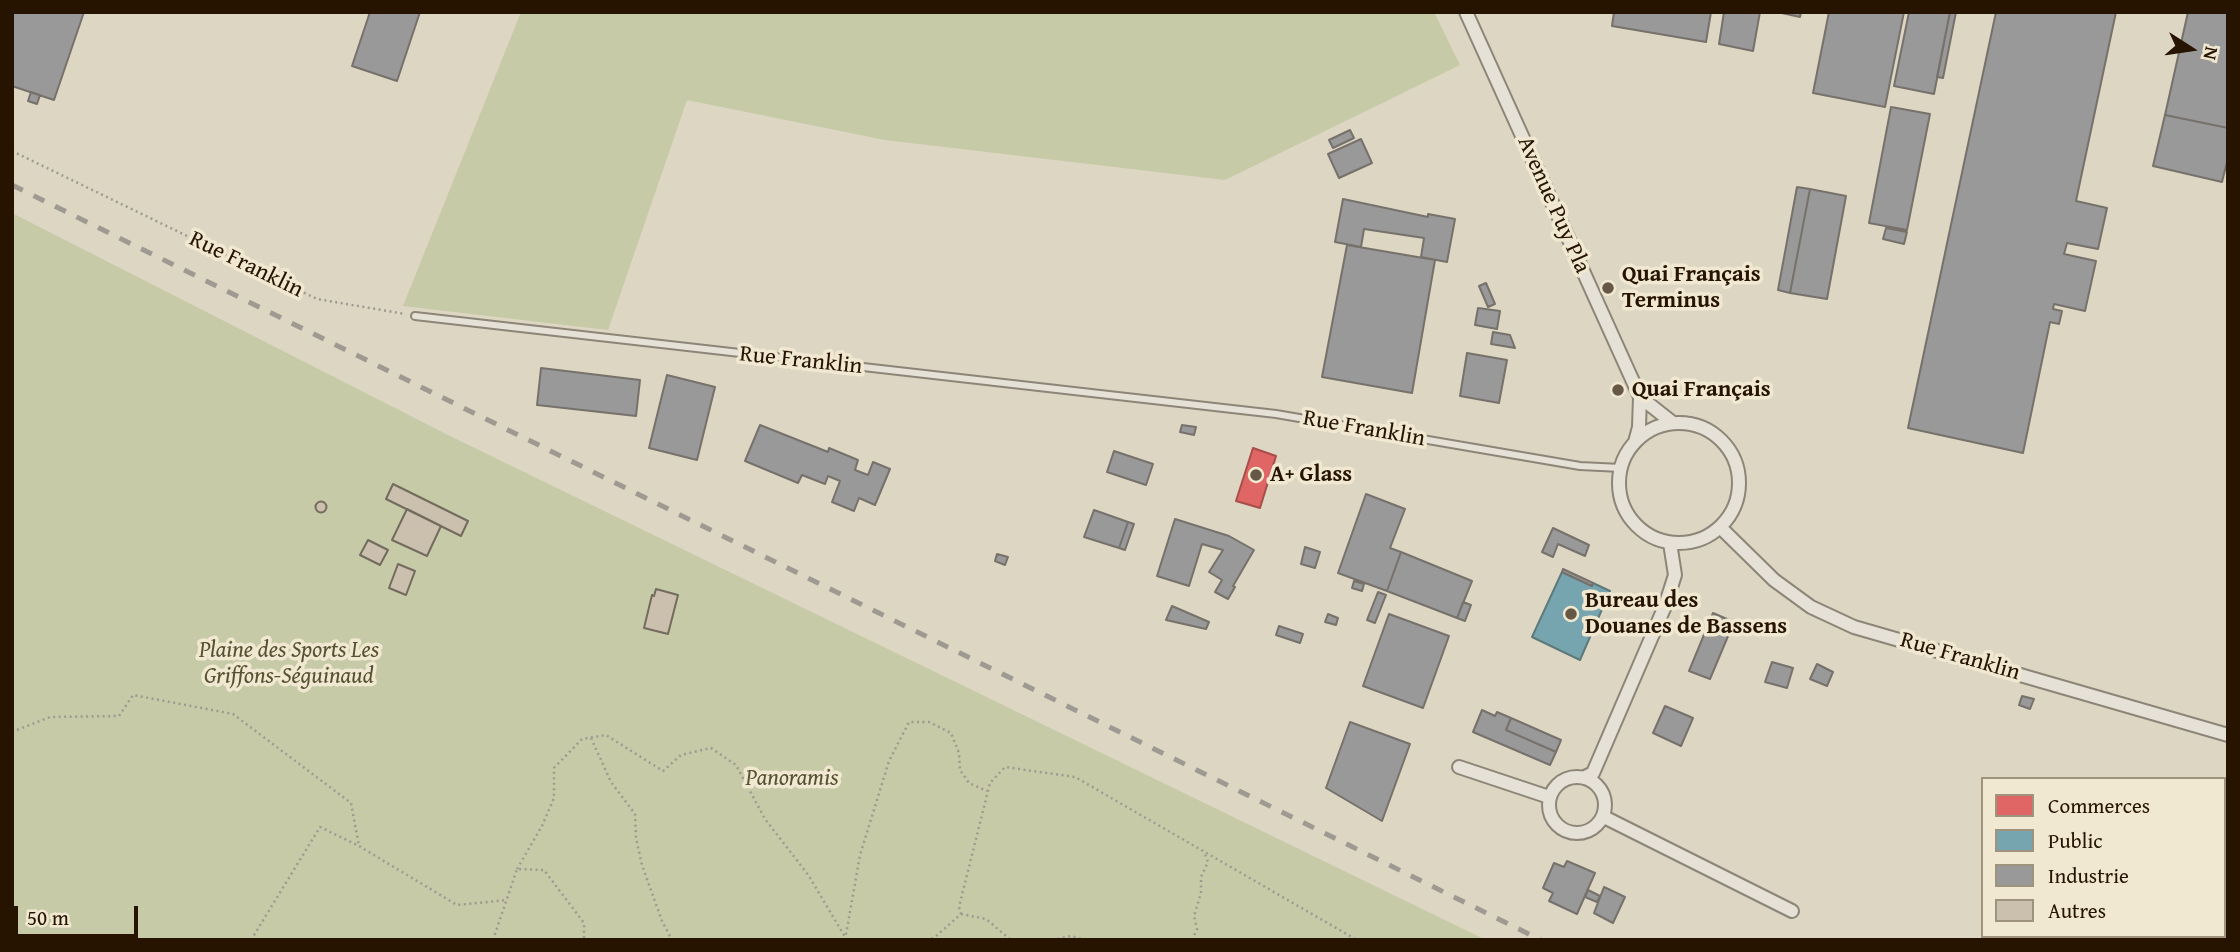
<!DOCTYPE html>
<html>
<head>
<meta charset="utf-8">
<style>
	body { margin:0 }
	#map { position:relative; width:2240px; height:952px; overflow:hidden; background:#ddd6c2; font-family:"Gentium Book Plus",serif }
	canvas { display:block }
	.frame { position:absolute; inset:0; border:14px solid #261400; pointer-events:none }
	.legend { position:absolute; left:1981px; top:777px; width:245px; height:161px; box-sizing:border-box; background:#f0e8d0; border:2px solid #9f937d; margin:0; padding:9px 12px; list-style:none; font-size:21px; color:#261400 }
	.legend li { display:flex; align-items:center; gap:14px; height:35px }
	.legend b { width:35px; border:2px solid #9f937d }
	.north { position:absolute; left:2156px; top:14px; width:70px; height:70px; -webkit-text-stroke:5px #f0e8d0; paint-order:stroke; rotate:102deg; font-size:19px; font-weight:700; line-height:28px; text-align:center; color:#261400 }
	.north::after { content:''; display:block; margin:auto; width:24px; height:32px; background:#261400; clip-path:polygon(50% 0,100% 100%,50% 72%,0 100%) }
	.scale { position:absolute; left:14px; top:906px; width:124px; height:32px; box-sizing:border-box; border:4px solid #261400; border-top:0; padding-left:9px; font-size:21px; line-height:24px; white-space:nowrap; color:#261400; -webkit-text-stroke:5px #f0e8d0; paint-order:stroke }
</style>
</head>
<body>
<div id="map">
<canvas width="2240" height="952"></canvas>
<div class="frame"></div>
<ul class="legend">
<li><b style="height:19px;background:#e06666"></b>Commerces</li>
<li><b style="height:19px;background:#76a5af"></b>Public</li>
<li><b style="height:19px;background:#999"></b>Industrie</li>
<li><b style="height:19px;background:#cbbfae"></b>Autres</li>
</ul>
<div class="north">N</div>
<div class="scale">50 m</div>
</div>
<script>
const context = document.querySelector('canvas').getContext('2d');
context.lineJoin = 'round';
function fill(path, color) {
  context.fillStyle = color;
  context.fill(path, 'evenodd');
}
function toPath(rows) {
  const path = new Path2D();
  for (const r of rows) {
    if (r.length === 3) {
      path.moveTo(r[0] + r[2], r[1]);
      path.arc(r[0], r[1], r[2], 0, 2 * Math.PI);
      continue;
    }
    path.moveTo(r[0], r[1]);
    for (let i = 2; i < r.length; i += 2) path.lineTo(r[i], r[i + 1]);
  }
  return path;
}
function trace(path, color, width, dash) {
  context.strokeStyle = color;
  context.lineWidth = width;
  context.lineCap = dash ? 'butt' : 'round';
  context.setLineDash(dash || []);
  context.stroke(path);
}
function drawText(font, color, halo, rows, align = 'center') {
  context.font = font + ' "Gentium Book Plus",serif';
  context.lineWidth = 7;
  context.setLineDash([]);
  context.textBaseline = 'middle';
  context.strokeStyle = halo;
  context.fillStyle = color;
  for (const [text, x, y, turn = 0] of rows) {
    context.save();
    context.translate(x, y);
    context.rotate((+turn || 0) * Math.PI / 180);
    context.textAlign = isNaN(turn) ? turn : align;
    if (halo) context.strokeText(text, 0, 0);
    context.fillText(text, 0, 0);
    context.restore();
  }
}
fill(toPath([
	[521,12,1434,12,1460,65,1225,180,885,140,687,100,608,330,403,306],
	[12,213,448,435,1486,940,12,940]
]), '#c6caa7');
const shops = toPath([
	[1253,448,1276,456,1260,508,1236,501,1253,448]
]);
fill(shops, '#e06666');
trace(shops, '#a84d47', 2);
const public = toPath([
	[1562,572,1592,586,1593,583,1610,591,1580,660,1532,637,1562,572]
]);
fill(public, '#76a5af');
trace(public, '#5e7a7a', 2);
const industry = toPath([
	[12,12,84,12,54,100,12,86,12,12],
	[370,12,420,12,397,81,352,66,370,12],
	[1614,12,1711,12,1706,42,1612,26,1614,12],
	[1724,12,1760,12,1753,51,1719,44,1724,12],
	[1777,12,1801,12,1800,17,1777,12],
	[1829,12,1904,12,1885,107,1813,93,1829,12],
	[1909,12,1950,12,1934,94,1894,86,1909,12],
	[1950,12,1956,12,1943,78,1937,77,1950,12],
	[1996,12,2116,12,2076,201,2107,208,2098,249,2067,243,2064,254,2096,261,2085,311,2054,304,2053,309,2062,311,2059,324,2050,322,2023,453,1908,428,1996,12],
	[2188,12,2228,12,2228,128,2165,115,2188,12],
	[31,92,40,95,37,104,28,101,31,92],
	[1891,107,1930,114,1907,230,1869,223,1891,107],
	[2165,115,2228,128,2228,158,2222,182,2153,166,2165,115],
	[1350,130,1354,138,1333,148,1329,140,1350,130],
	[1361,139,1372,163,1339,178,1328,154,1361,139],
	[1797,187,1810,189,1790,293,1778,290,1797,187],
	[1810,189,1846,196,1827,299,1790,293,1810,189],
	[1343,199,1428,217,1428,214,1455,219,1447,262,1421,257,1424,238,1364,229,1361,247,1335,242,1343,199],
	[1886,228,1907,232,1904,244,1883,239,1886,228],
	[1347,245,1435,260,1412,393,1322,377,1347,245],
	[1486,283,1495,304,1488,307,1479,286,1486,283],
	[1478,308,1500,311,1497,329,1475,325,1478,308],
	[1493,332,1510,335,1515,348,1491,344,1493,332],
	[1467,353,1507,360,1499,403,1460,396,1467,353],
	[541,368,640,380,636,416,537,405,541,368],
	[667,375,715,387,697,460,649,448,667,375],
	[760,425,828,452,829,448,858,460,855,470,868,475,873,462,890,469,875,505,859,498,854,511,832,502,840,481,828,476,825,484,802,475,798,483,745,461,760,425],
	[1182,425,1196,427,1194,435,1180,432,1182,425],
	[1114,451,1153,464,1146,485,1107,472,1114,451],
	[1366,494,1405,509,1390,548,1401,552,1387,591,1338,573,1366,494],
	[1094,510,1128,522,1119,548,1084,537,1094,510],
	[1175,519,1229,536,1254,550,1233,586,1235,587,1228,599,1215,592,1222,580,1209,572,1223,550,1202,544,1189,586,1157,576,1175,519],
	[1128,522,1134,524,1125,550,1119,548,1128,522],
	[1553,528,1589,545,1585,556,1558,544,1553,557,1542,552,1553,528],
	[1305,547,1320,552,1315,568,1301,564,1305,547],
	[1401,552,1472,581,1457,618,1387,591,1401,552],
	[997,554,1008,557,1005,565,995,561,997,554],
	[1563,569,1593,583,1592,586,1562,572,1563,569],
	[1354,581,1364,584,1362,591,1352,588,1354,581],
	[1378,592,1386,595,1375,623,1367,620,1378,592],
	[1463,602,1471,605,1465,621,1457,618,1463,602],
	[1172,606,1209,622,1206,629,1166,620,1172,606],
	[1713,613,1734,622,1710,679,1689,671,1713,613],
	[1328,614,1338,618,1336,625,1325,622,1328,614],
	[1389,614,1449,636,1423,708,1363,686,1389,614],
	[1279,626,1303,634,1300,643,1276,635,1279,626],
	[1772,662,1793,668,1787,688,1765,682,1772,662],
	[1817,664,1833,672,1827,686,1810,679,1817,664],
	[2022,696,2034,699,2030,709,2019,705,2022,696],
	[1665,706,1693,718,1681,746,1653,733,1665,706],
	[1482,710,1495,716,1497,712,1511,718,1506,730,1556,752,1550,765,1473,732,1482,710],
	[1511,718,1561,740,1556,752,1506,730,1511,718],
	[1350,722,1410,744,1382,821,1326,788,1350,722],
	[1567,861,1595,873,1577,914,1549,901,1553,893,1543,888,1554,863,1564,867,1567,861],
	[1604,887,1625,897,1613,923,1594,913,1604,887],
	[1588,890,1600,896,1597,902,1585,897,1588,890]
]);
fill(industry, '#999');
trace(industry, '#76716b', 2);
const building = toPath([
	[393,484,468,521,461,536,386,499,393,484],
	[321,507,5.5],
	[407,509,441,526,427,556,392,540,407,509],
	[368,540,388,550,380,565,360,555,368,540],
	[398,564,415,571,406,595,389,588,398,564],
	[656,589,678,595,668,634,644,628,652,595,654,596,656,589]
]);
fill(building, '#cbbfae');
trace(building, '#726b5e', 2);
const lane = toPath([
	[415,316,1276,414,1580,466,1621,468]
]);
const street = toPath([
	[1466,12,1640,397,1673,423],
	[1679,483,60],
	[1635,442,1639,427,1640,397],
	[1720,527,1774,580,1811,607,1854,627,2228,735],
	[1459,767,1549,797],
	[1585,777,1593,773,1665,606,1675,575,1670,543],
	[1577,805,28],
	[1604,817,1792,911]
]);
trace(lane, '#8c8578', 10);
trace(street, '#8c8578', 16);
trace(toPath([
	[12,151,317,299,405,314],
	[12,732,50,717,119,716,133,695,233,714,351,803,359,846],
	[591,738,611,782,635,814,636,838,642,865,662,921,672,940],
	[517,869,542,826,554,798,554,768,582,739,606,735,663,771,681,755,711,748,736,765,765,819,809,876,845,937],
	[961,914,986,919,1011,940],
	[251,940,320,827,359,846,457,905,507,900],
	[493,940,517,869,544,870,584,923,584,940],
	[845,940,860,855,889,761,909,722,929,722,951,733,959,753,960,770,969,783,987,791],
	[926,940,934,938,961,914,959,907,990,783,1005,767,1075,777,1357,940],
	[1052,940,1071,936,1086,940],
	[1192,940,1197,929,1194,916,1201,893,1201,877,1208,862,1204,852]
]), '#9f9a91', 2.5, [2, 3.5]);
trace(lane, '#e5e1d6', 6);
trace(street, '#e5e1d6', 12);
trace(toPath([
	[12,185,1541,940]
]), '#9f9a91', 5, [12, 12]);
for (const [x, y, r, color] of [
	[1608,288,7,"#665844"],
	[1618,390,7,"#665844"],
	[1256,475,7,"#665844"],
	[1571,614,7,"#665844"]
]) {
  const dot = new Path2D();
  dot.arc(x, y, r, 0, 2 * Math.PI);
  context.fillStyle = color;
  context.fill(dot);
  trace(dot, '#f0e8d0', 2.5);
}
drawText('23px', '#261400', '#f0e8d0', [
	["Avenue Puy Pla",1553,205,66],
	["Rue Franklin",246,265,26],
	["Rue Franklin",801,361,6],
	["Rue Franklin",1364,429,10],
	["Rue Franklin",1960,657,16]
]);
drawText('bold 23px', '#261400', '#f0e8d0', [
	["Quai Français",1622,275],
	["Terminus",1622,301],
	["Quai Français",1632,390],
	["A+ Glass",1270,475],
	["Bureau des",1585,601],
	["Douanes de Bassens",1585,627]
], 'left');
drawText('italic 23px', '#575133', '#f0e8d0', [
	["Plaine des Sports Les",289,651],
	["Griffons-Séguinaud",289,677],
	["Panoramis",792,779]
]);
</script>
</body>
</html>
